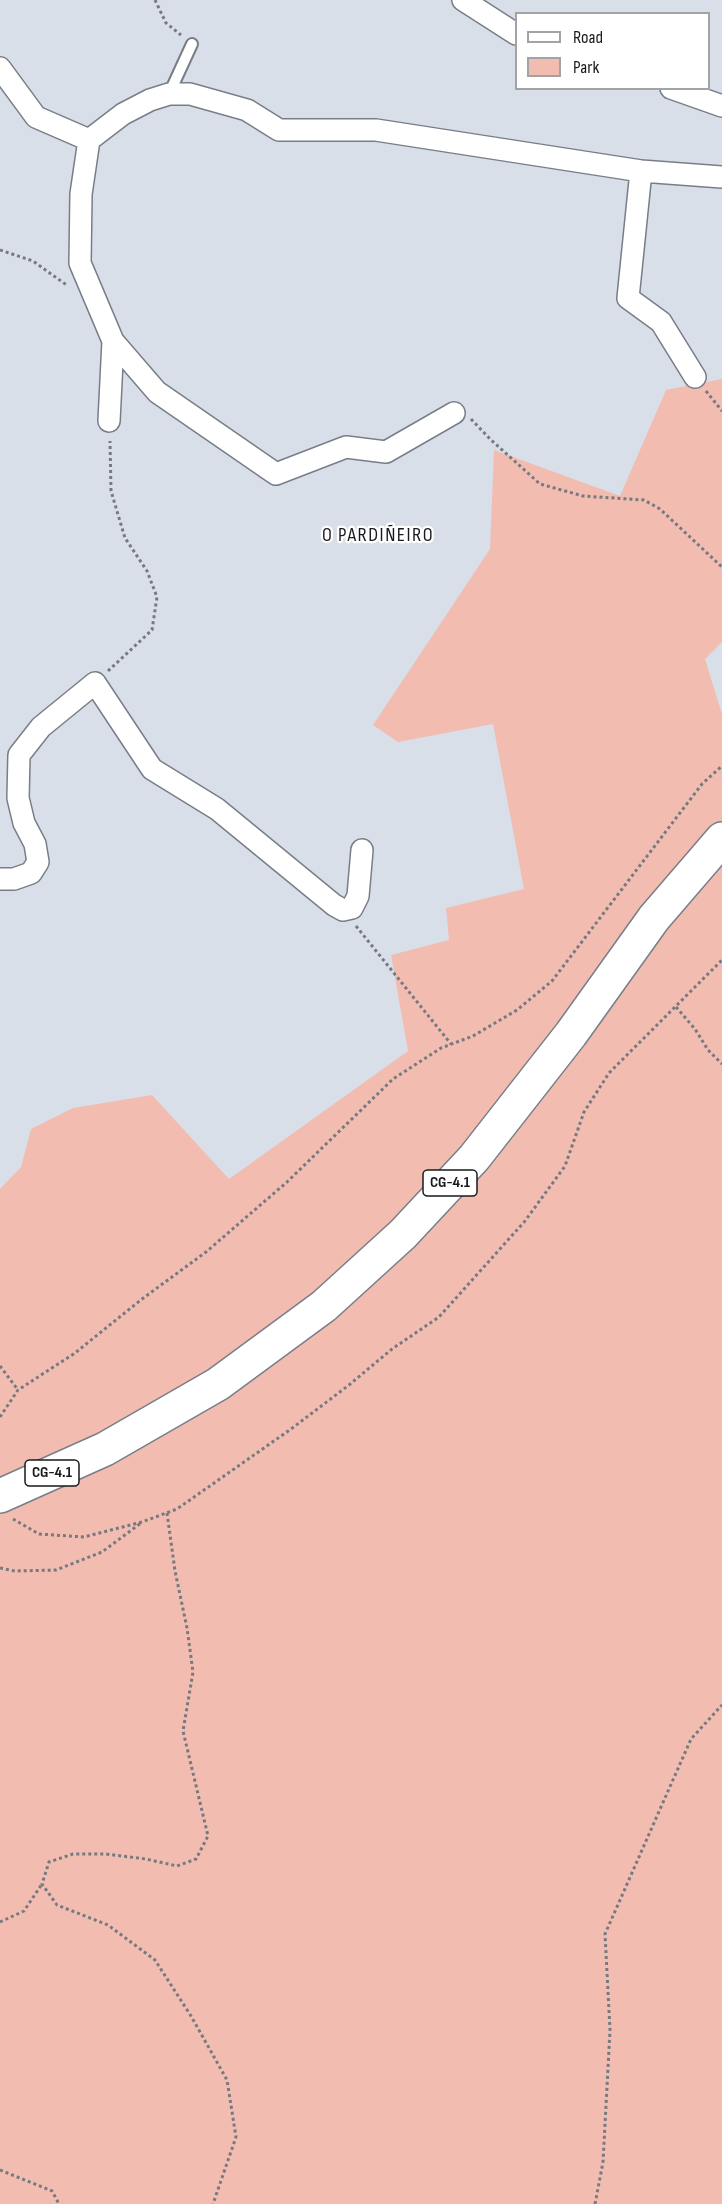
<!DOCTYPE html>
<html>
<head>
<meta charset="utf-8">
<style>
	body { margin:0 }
	#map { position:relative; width:722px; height:2204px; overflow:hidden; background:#d9dfe9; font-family:"Sofia Sans Condensed",sans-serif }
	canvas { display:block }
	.legend { position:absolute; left:515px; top:12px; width:195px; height:78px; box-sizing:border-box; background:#fff; border:2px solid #a3a3a5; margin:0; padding:8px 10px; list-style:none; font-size:18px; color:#181a1d }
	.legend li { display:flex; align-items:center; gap:12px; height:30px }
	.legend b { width:30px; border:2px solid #a3a3a5 }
</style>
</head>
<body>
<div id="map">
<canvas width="722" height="2204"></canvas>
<ul class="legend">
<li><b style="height:8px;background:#fff"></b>Road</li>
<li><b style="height:16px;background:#f2bcb0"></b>Park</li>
</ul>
</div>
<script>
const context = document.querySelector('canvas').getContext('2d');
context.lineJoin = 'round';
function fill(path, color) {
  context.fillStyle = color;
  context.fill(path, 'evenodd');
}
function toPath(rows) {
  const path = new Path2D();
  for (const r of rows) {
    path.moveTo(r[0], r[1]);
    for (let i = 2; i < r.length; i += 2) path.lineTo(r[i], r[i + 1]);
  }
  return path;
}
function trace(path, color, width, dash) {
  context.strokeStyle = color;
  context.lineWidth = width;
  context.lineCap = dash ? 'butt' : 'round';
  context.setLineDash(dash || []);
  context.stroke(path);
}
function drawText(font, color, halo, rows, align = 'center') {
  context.font = font + ' "Sofia Sans Condensed",sans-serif';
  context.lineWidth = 4.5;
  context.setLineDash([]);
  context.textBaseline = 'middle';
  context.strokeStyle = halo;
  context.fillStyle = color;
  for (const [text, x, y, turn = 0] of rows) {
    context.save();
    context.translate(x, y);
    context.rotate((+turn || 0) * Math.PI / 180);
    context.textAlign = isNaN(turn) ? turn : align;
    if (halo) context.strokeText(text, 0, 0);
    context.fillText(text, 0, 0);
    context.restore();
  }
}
fill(toPath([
	[722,379,722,642,705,659,722,714,722,2204,0,2204,0,1189,21,1167,31,1129,73,1108,152,1095,229,1179,408,1051,391,955,449,940,446,908,524,889,493,724,398,742,373,725,490,549,494,450,620,496,666,390]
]), '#f2bcb0');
const lane = toPath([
	[169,94,192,44]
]);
const street = toPath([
	[463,0,516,34],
	[0,68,36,117,89,140],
	[671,88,722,106],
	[641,171,628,298,661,322,695,377],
	[454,413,386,452,346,447,276,474,157,392,113,341,80,263,81,194,89,140,123,114,150,100,169,94,190,94,247,110,279,130,376,130,641,171,722,177],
	[109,421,113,341],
	[0,879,14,879,31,873,38,862,35,844,24,823,18,798,19,755,41,727,95,683,152,769,217,809,334,905,343,910,352,908,358,896,362,850]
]);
const highway = toPath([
	[0,1496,105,1449,218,1384,324,1306,403,1234,474,1158,571,1034,654,918,722,839]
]);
trace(lane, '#787e87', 14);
trace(street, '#787e87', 24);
trace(highway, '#787e87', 36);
trace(toPath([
	[155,0,166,23,181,35],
	[0,250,33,261,68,286],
	[706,391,722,411],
	[471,419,491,440,540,484,583,496,644,500,660,509,722,567],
	[108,671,152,630,157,597,147,571,125,538,111,491,110,441],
	[356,926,451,1044],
	[676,1007,695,1029,708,1050,722,1064],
	[0,1366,18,1390],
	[0,1417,18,1390,75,1353,142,1299,206,1252,287,1182,393,1079,441,1048,473,1036,517,1010,552,981,702,784,722,766],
	[167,1513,175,1571,187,1628,193,1672,183,1731,208,1836,196,1859,177,1866,146,1859,106,1854,73,1854,49,1862,42,1884,57,1905,108,1925,155,1960,191,2016,227,2080,236,2137,213,2204],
	[13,1519,39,1534,84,1537,142,1522,177,1509,291,1429,349,1385,392,1349,439,1317,525,1221,565,1166,584,1112,609,1073,722,960],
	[0,1568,15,1571,56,1570,102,1552,141,1523],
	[0,1922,24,1911,42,1884],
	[0,2170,52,2191,59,2204],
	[595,2204,603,2162,610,2030,605,1934,691,1739,722,1705]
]), '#767a80', 3, [3, 3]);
trace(lane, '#fff', 10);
trace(street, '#fff', 21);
trace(highway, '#fff', 33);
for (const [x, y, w] of [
	[450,1183,54],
	[52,1473,54]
]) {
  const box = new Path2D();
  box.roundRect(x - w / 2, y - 13, w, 26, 4.5);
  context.fillStyle = '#fff';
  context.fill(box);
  trace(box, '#181a1d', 1.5);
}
drawText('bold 16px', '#181a1d', null, [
	["CG-4.1",450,1183],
	["CG-4.1",52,1473]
]);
context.letterSpacing = '1.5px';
drawText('20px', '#181a1d', '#fff', [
	["O PARDIÑEIRO",378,536]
]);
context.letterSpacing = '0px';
</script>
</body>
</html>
